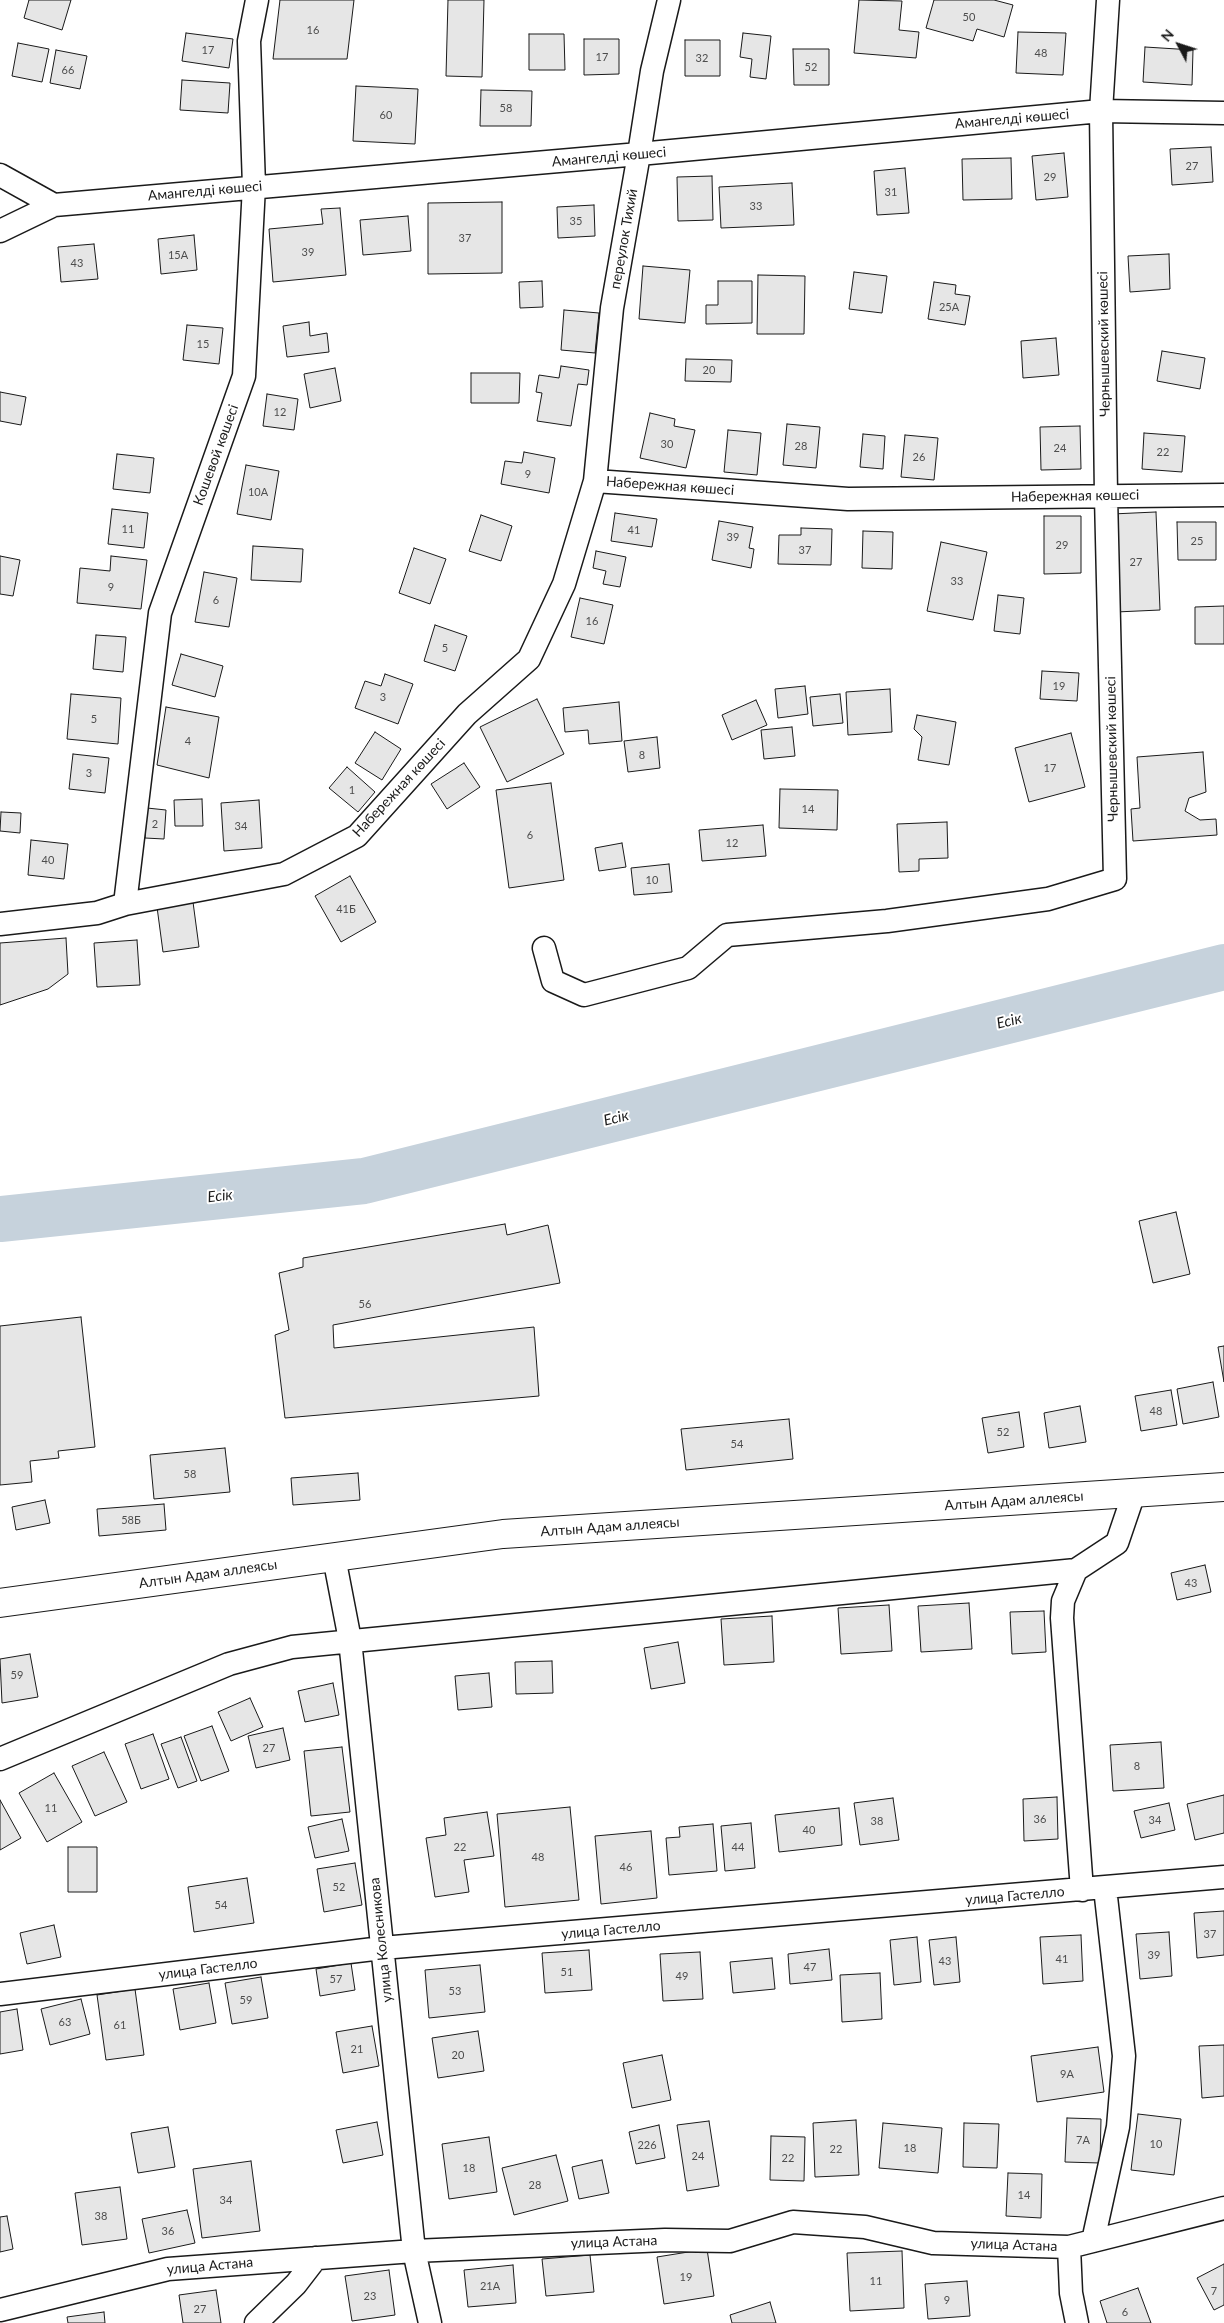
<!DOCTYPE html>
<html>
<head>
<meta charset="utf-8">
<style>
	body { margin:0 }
	#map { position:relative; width:1224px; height:2323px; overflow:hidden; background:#fff; font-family:Lato,sans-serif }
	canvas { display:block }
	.north { position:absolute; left:1154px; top:20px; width:50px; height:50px; -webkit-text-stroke:4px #fff; paint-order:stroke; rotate:310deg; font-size:14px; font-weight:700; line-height:20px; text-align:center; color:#1a1a1a }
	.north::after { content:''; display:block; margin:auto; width:18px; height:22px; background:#1a1a1a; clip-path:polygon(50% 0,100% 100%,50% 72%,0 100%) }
</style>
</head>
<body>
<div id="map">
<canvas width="1224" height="2323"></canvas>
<div class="north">N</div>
</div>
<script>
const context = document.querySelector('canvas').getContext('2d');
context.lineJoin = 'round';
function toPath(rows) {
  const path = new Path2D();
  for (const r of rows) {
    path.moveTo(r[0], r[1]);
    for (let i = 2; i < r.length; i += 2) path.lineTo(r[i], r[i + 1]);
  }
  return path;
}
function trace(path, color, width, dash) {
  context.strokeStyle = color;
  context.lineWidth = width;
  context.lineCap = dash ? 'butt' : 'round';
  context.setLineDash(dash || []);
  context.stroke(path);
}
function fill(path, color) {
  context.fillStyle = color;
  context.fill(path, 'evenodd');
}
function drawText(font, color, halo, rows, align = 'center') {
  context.font = font + ' Lato,sans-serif';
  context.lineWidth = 4;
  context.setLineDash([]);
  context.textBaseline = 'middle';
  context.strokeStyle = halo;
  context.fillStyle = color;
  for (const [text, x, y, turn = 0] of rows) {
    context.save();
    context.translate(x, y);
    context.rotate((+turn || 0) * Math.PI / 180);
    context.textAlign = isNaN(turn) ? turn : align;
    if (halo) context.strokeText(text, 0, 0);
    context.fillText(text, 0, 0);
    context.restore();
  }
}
trace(toPath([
	[0,1219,364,1181,1224,967]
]), '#c6d2dc', 46);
const building = toPath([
	[29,0,71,0,62,30,24,18,29,0],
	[280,0,354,0,347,59,273,59,280,0],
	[448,0,484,0,482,77,446,76,448,0],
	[859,0,902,1,899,30,919,32,916,58,854,53,859,0],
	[934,0,994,0,1013,5,1004,37,977,29,973,41,926,28,934,0],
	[1018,32,1066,33,1063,75,1016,73,1018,32],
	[186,33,233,39,229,68,182,61,186,33],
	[743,33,771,36,766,79,750,77,752,59,740,57,743,33],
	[529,34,564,34,565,70,529,70,529,34],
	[584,39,619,39,619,74,584,75,584,39],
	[685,40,720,40,720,76,685,76,685,40],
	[18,43,49,49,42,82,12,76,18,43],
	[1145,47,1193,50,1192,85,1143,82,1145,47],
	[793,49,829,49,829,85,794,85,793,49],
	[56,50,87,56,80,89,50,83,56,50],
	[182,80,230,83,228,113,180,110,182,80],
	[356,86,418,89,415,144,353,141,356,86],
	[481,90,532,91,531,126,480,126,481,90],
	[1211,147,1213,182,1172,185,1170,149,1211,147],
	[1064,153,1068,197,1036,200,1032,156,1064,153],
	[1011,158,1012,199,963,200,962,159,1011,158],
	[905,168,909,213,877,215,874,171,905,168],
	[712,176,713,220,678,221,677,177,712,176],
	[792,183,794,225,721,228,719,187,792,183],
	[502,202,502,273,428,274,428,203,502,202],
	[594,205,595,236,558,238,557,207,594,205],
	[340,208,346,275,273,282,269,229,323,224,321,209,340,208],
	[408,216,411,251,363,255,360,220,408,216],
	[194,235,197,270,161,274,158,239,194,235],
	[94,244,98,279,61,282,58,247,94,244],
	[1169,254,1170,289,1130,292,1128,256,1169,254],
	[643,266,690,270,685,323,639,319,643,266],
	[854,272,887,276,882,313,849,309,854,272],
	[758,275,805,276,804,334,757,334,758,275],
	[542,281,543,307,520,308,519,282,542,281],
	[718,281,752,281,752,323,706,324,706,305,718,305,718,281],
	[934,282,956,285,955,294,970,296,965,325,928,319,934,282],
	[564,310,599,313,595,353,561,350,564,310],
	[309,322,310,336,327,333,329,352,287,357,283,326,309,322],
	[187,325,223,328,219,364,183,360,187,325],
	[1056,338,1059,375,1023,378,1021,341,1056,338],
	[1162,351,1205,358,1200,389,1157,381,1162,351],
	[686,359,732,360,731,382,685,381,686,359],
	[561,366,589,370,587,385,578,384,571,426,537,421,542,393,536,392,539,375,559,378,561,366],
	[335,368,341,401,310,408,304,374,335,368],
	[471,373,520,373,519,403,471,403,471,373],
	[0,392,26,397,21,425,0,421,0,392],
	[267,394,298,399,294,430,263,426,267,394],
	[650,413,675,419,674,426,695,430,686,468,640,458,650,413],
	[787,424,820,427,816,468,783,465,787,424],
	[1080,426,1081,469,1041,470,1040,427,1080,426],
	[728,430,761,433,757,475,724,472,728,430],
	[1144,433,1185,436,1182,472,1142,469,1144,433],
	[863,434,885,436,883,469,860,467,863,434],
	[905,435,938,438,934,480,901,477,905,435],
	[524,452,555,458,549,493,501,484,505,461,522,463,524,452],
	[117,454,154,458,150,493,113,489,117,454],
	[246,465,279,471,271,520,237,514,246,465],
	[112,509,148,513,144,548,108,544,112,509],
	[1156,512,1160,610,1116,612,1112,514,1156,512],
	[615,513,657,519,652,547,611,541,615,513],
	[481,515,512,526,501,561,469,551,481,515],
	[1044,516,1081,516,1081,573,1044,574,1044,516],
	[719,521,753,527,749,548,754,549,751,568,712,560,719,521],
	[1177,522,1216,522,1216,560,1178,560,1177,522],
	[801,528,832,529,831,565,778,564,779,535,801,535,801,528],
	[863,531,893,532,892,569,862,568,863,531],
	[941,542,987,552,973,620,927,611,941,542],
	[253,546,303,549,301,582,251,580,253,546],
	[414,548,446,559,430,604,399,593,414,548],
	[596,551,626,557,620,587,603,584,606,571,593,568,596,551],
	[0,556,20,560,13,596,0,594,0,556],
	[111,556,147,560,141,609,77,603,80,568,110,571,111,556],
	[204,572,237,578,229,627,195,622,204,572],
	[998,595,1024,598,1020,634,994,631,998,595],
	[580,598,613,605,604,644,571,637,580,598],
	[1224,606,1224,644,1195,644,1195,607,1224,606],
	[435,625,467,636,455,671,424,661,435,625],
	[96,635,126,637,123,672,93,669,96,635],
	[181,654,223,666,215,697,172,685,181,654],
	[1042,671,1079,673,1077,701,1040,699,1042,671],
	[385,674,413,684,398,724,355,708,365,681,381,686,385,674],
	[805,686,808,714,778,718,775,689,805,686],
	[890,689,892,732,848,735,846,692,890,689],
	[71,694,121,698,118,744,67,739,71,694],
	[840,694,843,723,813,726,810,697,840,694],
	[537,699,564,754,507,782,480,727,537,699],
	[756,700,767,725,732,740,722,715,756,700],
	[619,702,622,741,589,744,588,730,565,732,563,708,619,702],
	[166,707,219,717,209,778,157,765,166,707],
	[917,715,956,722,949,765,918,760,922,737,914,729,917,715],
	[792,727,795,756,764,759,761,730,792,727],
	[375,732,401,749,382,780,355,763,375,732],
	[1071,733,1085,787,1029,802,1015,748,1071,733],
	[657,737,660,768,628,772,624,741,657,737],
	[1203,752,1206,792,1189,798,1185,811,1200,820,1216,819,1217,835,1133,841,1131,809,1140,808,1137,757,1203,752],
	[73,754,109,758,105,793,69,789,73,754],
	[464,763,480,787,447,809,431,784,464,763],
	[347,767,375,792,358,812,329,788,347,767],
	[551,783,564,880,509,888,496,790,551,783],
	[780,789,838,790,837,830,779,828,780,789],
	[202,799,203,826,175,826,174,800,202,799],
	[259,800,262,848,224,851,221,803,259,800],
	[147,808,166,810,164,839,145,838,147,808],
	[1,812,21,813,20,833,0,831,1,812],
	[947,822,948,858,919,859,919,871,899,872,897,824,947,822],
	[763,825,766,856,702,861,699,830,763,825],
	[31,840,68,844,64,879,28,875,31,840],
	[622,843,626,867,599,871,595,848,622,843],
	[669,864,672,892,634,895,631,868,669,864],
	[350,876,376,922,341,942,315,896,350,876],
	[193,902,199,947,163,952,157,907,193,902],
	[66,938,68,974,48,989,0,1005,0,943,66,938],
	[137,940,140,985,97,987,94,943,137,940],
	[1176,1212,1190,1274,1153,1283,1139,1221,1176,1212],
	[505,1224,507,1235,548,1225,560,1283,333,1325,334,1348,534,1327,539,1396,285,1418,275,1335,289,1330,279,1273,303,1267,303,1258,505,1224],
	[81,1317,95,1447,58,1451,59,1458,30,1461,32,1482,0,1485,0,1326,81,1317],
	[1224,1346,1224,1382,1218,1347,1224,1346],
	[1213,1382,1219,1417,1183,1424,1177,1389,1213,1382],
	[1171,1390,1177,1425,1141,1431,1135,1396,1171,1390],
	[1080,1406,1086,1442,1049,1448,1044,1413,1080,1406],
	[1019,1412,1024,1447,988,1453,982,1418,1019,1412],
	[789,1419,793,1459,686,1470,681,1429,789,1419],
	[225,1448,230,1492,154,1499,150,1455,225,1448],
	[358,1473,360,1500,293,1505,291,1478,358,1473],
	[45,1500,50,1523,16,1530,12,1507,45,1500],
	[164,1504,166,1530,99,1536,97,1509,164,1504],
	[1205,1565,1211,1592,1177,1600,1171,1573,1205,1565],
	[969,1603,972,1649,921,1652,918,1606,969,1603],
	[889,1605,892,1651,841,1654,838,1608,889,1605],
	[1044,1611,1046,1652,1012,1654,1010,1612,1044,1611],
	[772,1616,774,1662,724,1665,721,1619,772,1616],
	[678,1642,685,1683,651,1689,644,1648,678,1642],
	[30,1654,38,1697,2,1703,0,1659,30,1654],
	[552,1661,553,1693,516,1694,515,1662,552,1661],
	[489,1673,492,1707,458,1710,455,1676,489,1673],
	[333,1683,339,1715,305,1722,298,1691,333,1683],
	[250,1698,263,1727,231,1741,218,1712,250,1698],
	[212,1726,229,1771,201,1781,184,1736,212,1726],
	[283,1728,290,1760,256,1768,248,1736,283,1728],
	[153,1734,169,1779,141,1789,125,1744,153,1734],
	[181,1737,197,1781,178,1788,161,1744,181,1737],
	[1161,1742,1164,1788,1113,1791,1110,1745,1161,1742],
	[342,1747,350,1812,311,1816,304,1751,342,1747],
	[104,1752,127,1802,95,1816,72,1766,104,1752],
	[54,1773,82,1822,47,1842,19,1793,54,1773],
	[1224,1795,1224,1833,1195,1840,1187,1804,1224,1795],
	[1057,1797,1058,1839,1024,1841,1023,1799,1057,1797],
	[893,1798,899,1840,860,1845,854,1803,893,1798],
	[0,1800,21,1838,0,1850,0,1800],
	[1169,1803,1175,1830,1141,1838,1134,1811,1169,1803],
	[570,1807,579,1900,505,1907,497,1814,570,1807],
	[839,1808,842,1845,779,1852,775,1815,839,1808],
	[487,1812,494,1856,464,1860,469,1892,435,1897,426,1838,446,1835,444,1818,487,1812],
	[342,1819,349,1851,315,1858,308,1827,342,1819],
	[751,1823,755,1868,725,1871,721,1826,751,1823],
	[713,1824,717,1871,669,1875,666,1838,680,1837,679,1827,713,1824],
	[651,1831,657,1898,601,1904,595,1836,651,1831],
	[68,1847,97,1847,97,1892,68,1892,68,1847],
	[355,1863,362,1905,324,1912,317,1869,355,1863],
	[247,1878,254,1923,194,1932,188,1887,247,1878],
	[1224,1911,1224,1955,1197,1958,1194,1913,1224,1911],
	[54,1925,61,1957,27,1964,20,1933,54,1925],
	[1169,1932,1172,1976,1140,1979,1136,1934,1169,1932],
	[1081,1935,1083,1981,1043,1984,1040,1937,1081,1935],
	[917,1937,921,1982,894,1985,890,1940,917,1937],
	[956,1937,960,1982,934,1985,929,1940,956,1937],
	[829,1949,832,1980,790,1984,788,1954,829,1949],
	[589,1950,592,1990,545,1993,542,1953,589,1950],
	[700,1952,703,1999,663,2001,660,1954,700,1952],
	[772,1958,775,1989,733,1993,730,1962,772,1958],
	[351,1963,355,1990,320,1996,316,1969,351,1963],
	[480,1965,485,2012,429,2018,425,1970,480,1965],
	[880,1973,882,2019,842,2022,840,1975,880,1973],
	[261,1977,268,2018,232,2024,225,1983,261,1977],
	[209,1983,216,2023,180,2030,173,1989,209,1983],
	[135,1989,144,2055,106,2060,97,1995,135,1989],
	[81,1999,90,2034,50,2045,41,2009,81,1999],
	[17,2009,23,2050,0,2054,0,2012,17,2009],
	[372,2026,379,2066,343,2073,336,2032,372,2026],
	[478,2031,484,2071,438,2078,432,2038,478,2031],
	[1224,2045,1224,2096,1202,2098,1199,2046,1224,2045],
	[1098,2047,1104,2092,1037,2102,1031,2056,1098,2047],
	[662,2055,671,2100,632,2108,623,2063,662,2055],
	[1138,2114,1181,2119,1174,2175,1131,2170,1138,2114],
	[1067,2118,1101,2119,1100,2163,1065,2162,1067,2118],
	[856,2120,859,2175,815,2177,813,2123,856,2120],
	[709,2121,719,2186,687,2191,677,2125,709,2121],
	[377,2122,383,2155,343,2163,336,2130,377,2122],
	[883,2123,942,2128,938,2173,879,2168,883,2123],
	[964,2123,999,2124,997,2168,963,2167,964,2123],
	[659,2125,665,2158,636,2164,629,2132,659,2125],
	[168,2127,175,2167,138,2173,131,2133,168,2127],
	[771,2136,805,2137,804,2181,770,2180,771,2136],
	[489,2137,497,2192,449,2199,442,2144,489,2137],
	[556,2155,568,2201,514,2215,502,2168,556,2155],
	[602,2160,609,2193,579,2199,572,2167,602,2160],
	[251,2161,260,2231,202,2238,193,2169,251,2161],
	[1008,2173,1042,2174,1041,2218,1006,2216,1008,2173],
	[120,2187,127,2239,82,2245,75,2193,120,2187],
	[187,2210,195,2243,149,2253,142,2219,187,2210],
	[7,2216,13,2249,0,2252,0,2217,7,2216],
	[707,2249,714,2296,664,2304,657,2257,707,2249],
	[902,2251,904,2308,850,2311,847,2253,902,2251],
	[590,2255,594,2292,546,2296,542,2259,590,2255],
	[1224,2264,1224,2305,1214,2310,1197,2278,1224,2264],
	[513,2265,516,2303,468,2307,464,2270,513,2265],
	[389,2270,395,2315,352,2321,345,2276,389,2270],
	[967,2281,970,2316,928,2319,925,2284,967,2281],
	[1138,2288,1151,2323,1107,2323,1100,2301,1138,2288],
	[216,2290,221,2323,183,2323,179,2295,216,2290],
	[770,2302,776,2323,732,2323,730,2315,770,2302],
	[104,2312,105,2323,68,2323,67,2317,104,2312]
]);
fill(building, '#e6e6e6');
trace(building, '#1a1a1a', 1);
const street = toPath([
	[0,175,54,205],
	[0,231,54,205,639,154,1101,111,1224,113],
	[595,481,848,499,1224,495],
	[125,904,160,613,244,376,254,186,249,41,257,0],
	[0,924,97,913,125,904,284,874,357,836,467,714,529,659,564,584,595,481,612,308,639,154,652,71,669,0],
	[544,948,553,981,584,995,688,968,727,935,887,921,1048,899,1115,879,1106,496,1101,111,1108,0],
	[334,1557,350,1640,414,2251,430,2323],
	[0,1759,229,1664,292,1647,1076,1570],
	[1082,1890,1062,1618,1063,1601,1076,1570,1117,1543,1134,1493],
	[0,1994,382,1948,1224,1877],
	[1093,2241,1118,2127,1124,2056,1105,1888],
	[1069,2247,1071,2293,1077,2323],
	[0,2310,168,2269,414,2251,665,2240,730,2241,793,2222,865,2227,933,2243,1069,2247,1224,2208],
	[256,2323,296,2284,316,2258]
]);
const primary = toPath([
	[0,1603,503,1534,1224,1487]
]);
trace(street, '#1a1a1a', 25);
trace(primary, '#1a1a1a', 30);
trace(street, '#fff', 22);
trace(primary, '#fff', 28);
drawText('11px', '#4d4d4d', null, [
	["50",969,17],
	["16",313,30],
	["17",208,50],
	["48",1041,53],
	["17",602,57],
	["32",702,58],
	["52",811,67],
	["66",68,70],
	["58",506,108],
	["60",386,115],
	["27",1192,166],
	["29",1050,177],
	["31",891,192],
	["33",756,206],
	["35",576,221],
	["37",465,238],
	["39",308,252],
	["15А",178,255],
	["43",77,263],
	["25А",949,307],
	["15",203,344],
	["20",709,370],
	["12",280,412],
	["30",667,444],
	["28",801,446],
	["24",1060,448],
	["22",1163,452],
	["26",919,457],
	["9",528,474],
	["10А",258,492],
	["11",128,529],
	["41",634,530],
	["39",733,537],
	["25",1197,541],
	["29",1062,545],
	["37",805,550],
	["27",1136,562],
	["33",957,581],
	["9",111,587],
	["6",216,600],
	["16",592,621],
	["5",445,648],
	["19",1059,686],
	["3",383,697],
	["5",94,719],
	["4",188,741],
	["8",642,755],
	["17",1050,768],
	["3",89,773],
	["1",352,790],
	["14",808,809],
	["2",155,824],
	["34",241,826],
	["6",530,835],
	["12",732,843],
	["40",48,860],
	["10",652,880],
	["41Б",346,909],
	["56",365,1304],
	["48",1156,1411],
	["52",1003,1432],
	["54",737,1444],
	["58",190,1474],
	["58Б",131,1520],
	["43",1191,1583],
	["59",17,1675],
	["27",269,1748],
	["8",1137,1766],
	["11",51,1808],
	["36",1040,1819],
	["34",1155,1820],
	["38",877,1821],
	["40",809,1830],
	["22",460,1847],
	["44",738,1847],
	["48",538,1857],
	["46",626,1867],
	["52",339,1887],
	["54",221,1905],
	["37",1210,1934],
	["39",1154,1955],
	["41",1062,1959],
	["43",945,1961],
	["47",810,1967],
	["51",567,1972],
	["49",682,1976],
	["57",336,1979],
	["53",455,1991],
	["59",246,2000],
	["63",65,2022],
	["61",120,2025],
	["21",357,2049],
	["20",458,2055],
	["9А",1067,2074],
	["7А",1083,2140],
	["10",1156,2144],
	["226",647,2145],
	["18",910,2148],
	["22",836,2149],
	["24",698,2156],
	["22",788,2158],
	["18",469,2168],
	["28",535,2185],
	["14",1024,2195],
	["34",226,2200],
	["38",101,2216],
	["36",168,2231],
	["19",686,2277],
	["11",876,2281],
	["21А",490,2286],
	["7",1214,2291],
	["23",370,2296],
	["9",947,2300],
	["27",200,2309],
	["6",1125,2312]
]);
drawText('14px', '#1a1a1a', '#fff', [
	["Амангелді көшесі",1012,119,-5],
	["Амангелді көшесі",609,157,-5],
	["Амангелді көшесі",205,191,-5],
	["переулок Тихий",624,239,-80],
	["Чернышевский көшесі",1104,344,-91],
	["Кошевой көшесі",216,455,-70],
	["Набережная көшесі",670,486,4],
	["Набережная көшесі",1075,496,-1],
	["Чернышевский көшесі",1112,749,-91],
	["Набережная көшесі",399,788,-47],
	["Алтын Адам аллеясы",1014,1501,-4],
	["Алтын Адам аллеясы",610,1527,-4],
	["Алтын Адам аллеясы",208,1574,-8],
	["улица Гастелло",1015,1896,-5],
	["улица Гастелло",611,1930,-5],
	["улица Колесникова",381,1940,-96],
	["улица Гастелло",208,1969,-7],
	["улица Астана",614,2242,-2],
	["улица Астана",1014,2245,2],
	["улица Астана",210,2266,-5]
]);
drawText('italic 15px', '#1a1a1a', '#fff', [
	["Есік",1009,1021,-14],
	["Есік",616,1118,-14],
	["Есік",220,1196,-6]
]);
</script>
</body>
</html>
